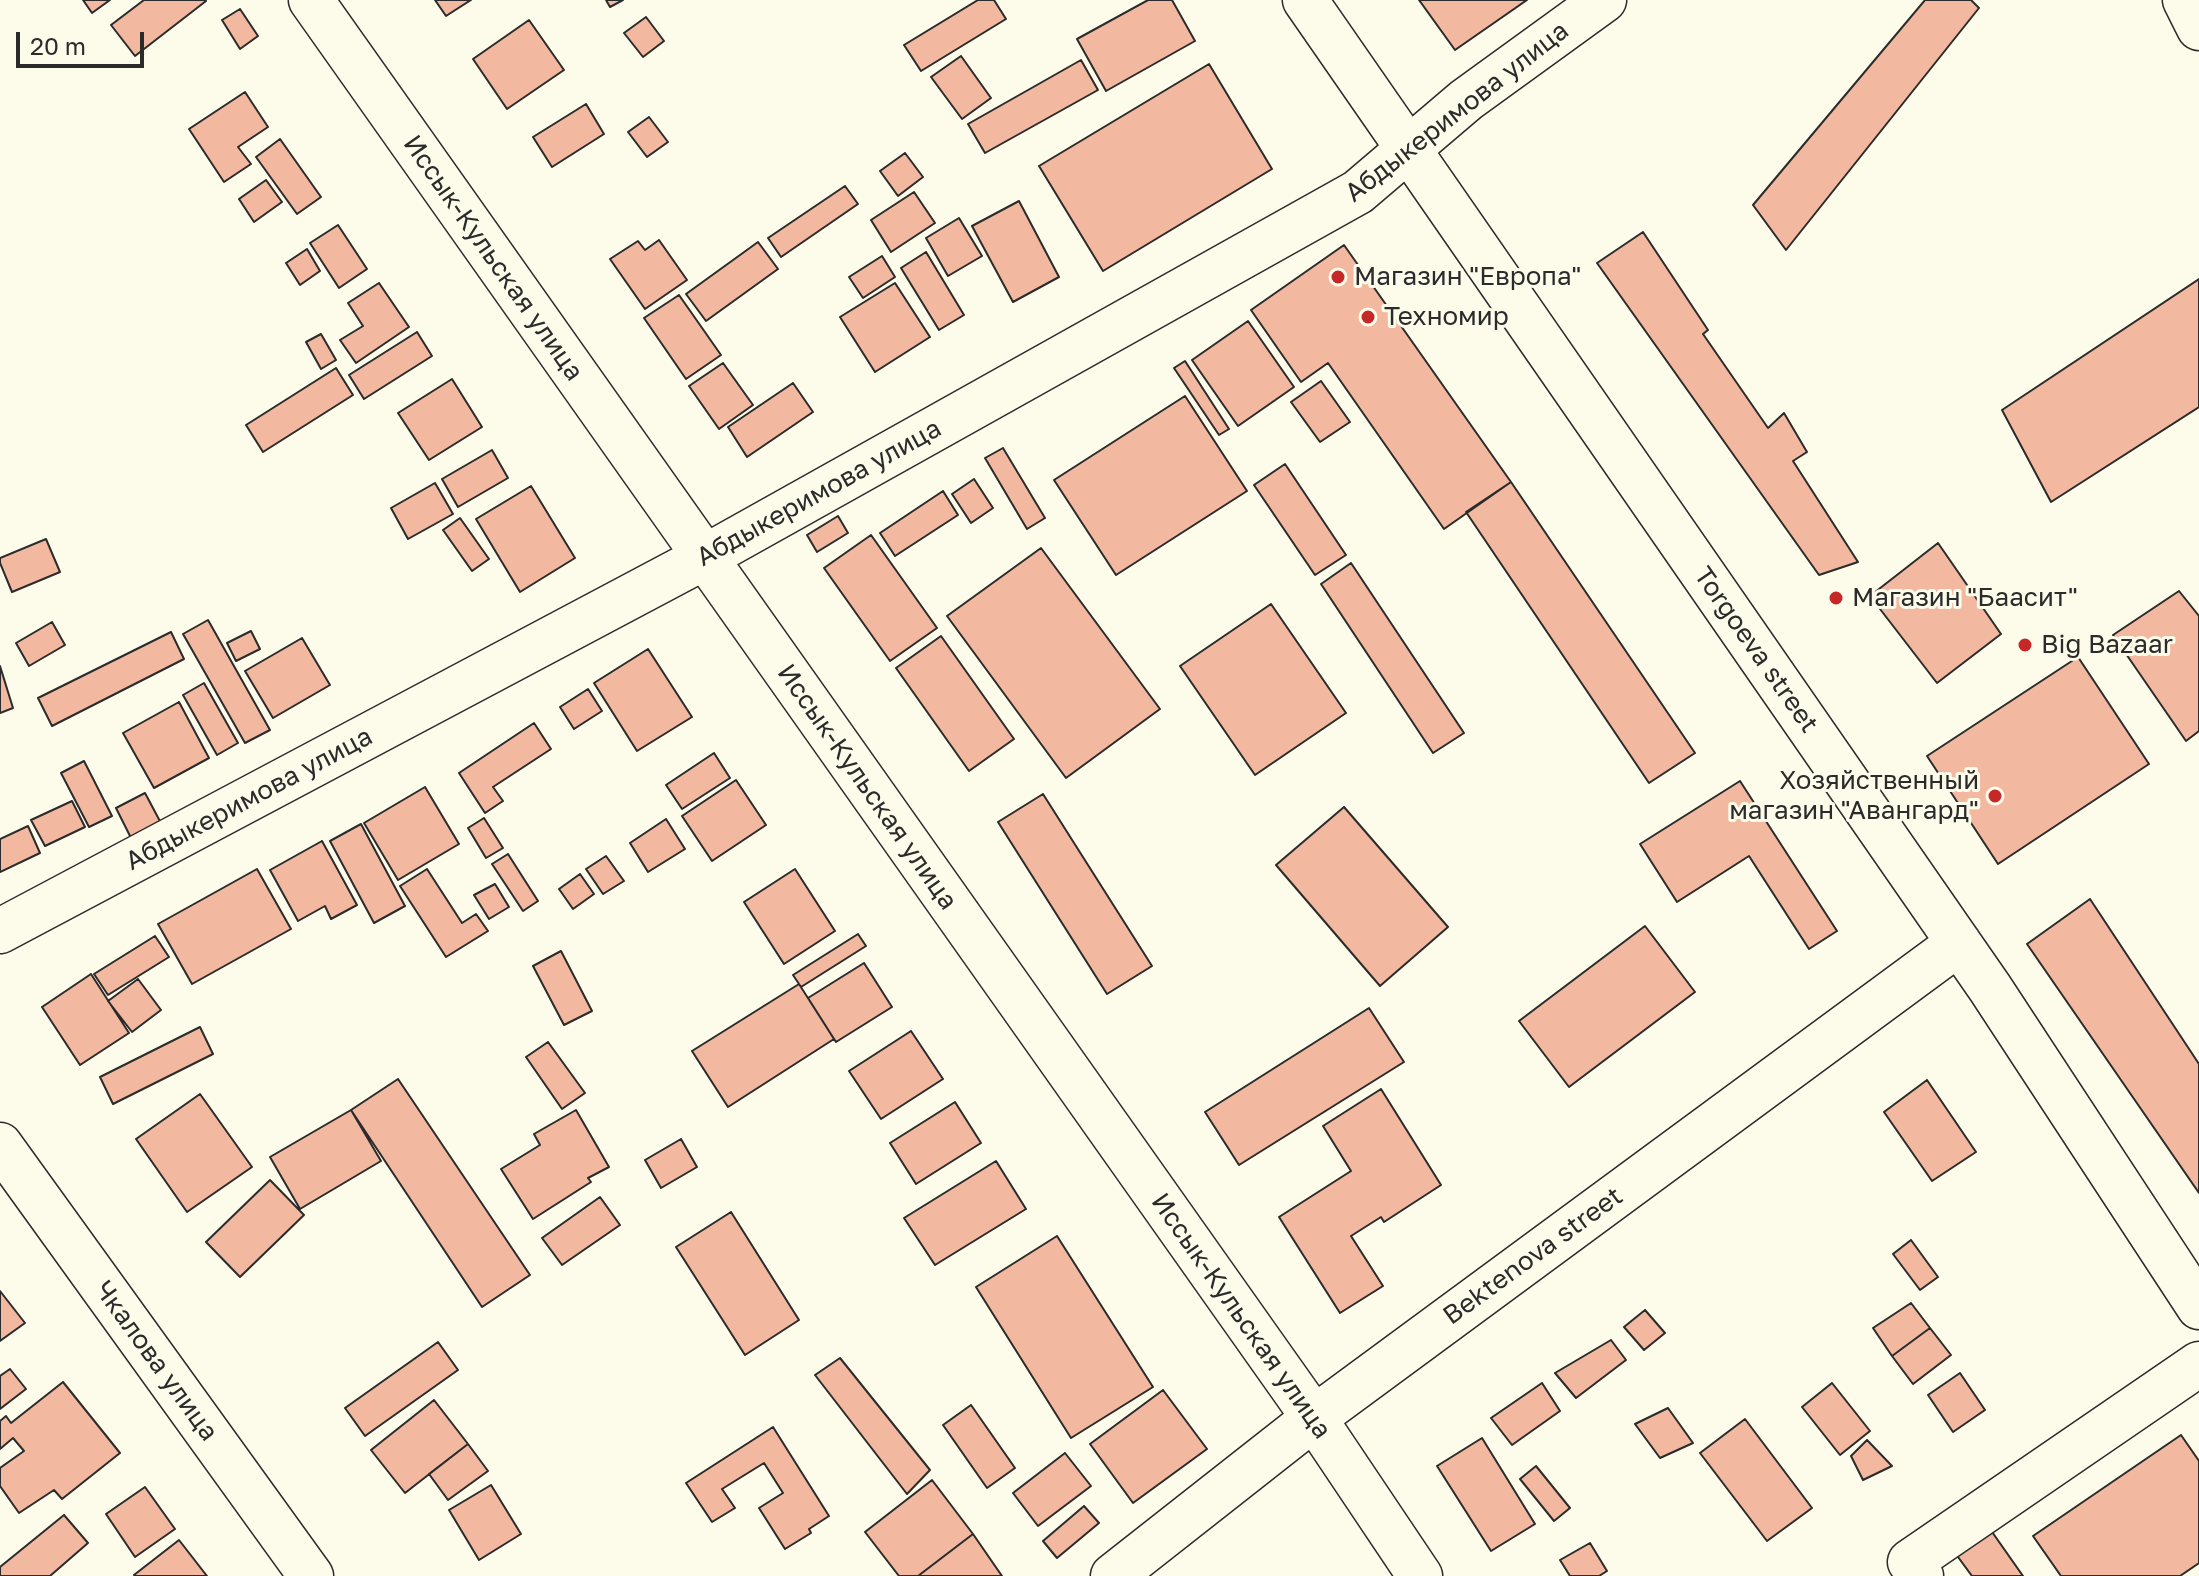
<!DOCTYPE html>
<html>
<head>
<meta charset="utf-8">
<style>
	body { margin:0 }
	#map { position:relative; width:2199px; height:1576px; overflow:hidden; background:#fdfbea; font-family:"Golos Text",sans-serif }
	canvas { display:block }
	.scale { position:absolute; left:16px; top:32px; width:128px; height:36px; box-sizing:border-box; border:4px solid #2b2b2b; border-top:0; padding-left:10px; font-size:24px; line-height:28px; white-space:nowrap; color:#2b2b2b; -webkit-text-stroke:6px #fdfbea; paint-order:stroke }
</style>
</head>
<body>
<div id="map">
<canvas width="2199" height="1576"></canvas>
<div class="scale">20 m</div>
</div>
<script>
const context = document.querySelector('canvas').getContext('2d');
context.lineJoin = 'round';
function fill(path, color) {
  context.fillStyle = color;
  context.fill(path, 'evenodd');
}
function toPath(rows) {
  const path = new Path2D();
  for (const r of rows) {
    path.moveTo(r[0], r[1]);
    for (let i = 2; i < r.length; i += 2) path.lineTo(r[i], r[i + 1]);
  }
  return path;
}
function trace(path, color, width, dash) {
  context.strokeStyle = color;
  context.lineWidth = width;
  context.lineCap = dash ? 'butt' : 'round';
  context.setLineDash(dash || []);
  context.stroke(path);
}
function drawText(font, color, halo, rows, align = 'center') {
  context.font = font + ' "Golos Text",sans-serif';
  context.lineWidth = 6;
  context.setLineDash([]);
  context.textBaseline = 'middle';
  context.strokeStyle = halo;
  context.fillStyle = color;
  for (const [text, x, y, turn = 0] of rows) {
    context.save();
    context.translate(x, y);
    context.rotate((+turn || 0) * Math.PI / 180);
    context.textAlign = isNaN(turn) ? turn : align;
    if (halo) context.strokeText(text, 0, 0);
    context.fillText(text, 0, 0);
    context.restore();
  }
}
const building = toPath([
	[83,0,110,0,92,13,83,0],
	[144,0,204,0,206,1,135,56,111,25,144,0],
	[435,0,471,0,446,16,435,0],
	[606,0,623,0,610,7,606,0],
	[978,0,994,0,1006,19,921,71,904,45,978,0],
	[1148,0,1172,0,1195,41,1106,91,1077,39,1148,0],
	[1419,0,1527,0,1455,50,1419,0],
	[1925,0,1971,0,1979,8,1786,250,1753,205,1925,0],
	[240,9,258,36,240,49,222,20,240,9],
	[646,17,664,41,643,57,624,33,646,17],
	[529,20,564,70,507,109,473,59,529,20],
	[961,56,991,98,962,119,931,77,961,56],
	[1081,60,1098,90,985,153,968,124,1081,60],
	[1209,64,1272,169,1103,271,1039,166,1209,64],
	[245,92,268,127,238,147,251,164,224,182,189,129,245,92],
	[586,104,604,134,552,167,533,137,586,104],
	[649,117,668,142,647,157,628,132,649,117],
	[280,139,321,197,297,214,256,157,280,139],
	[905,153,923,177,898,196,880,171,905,153],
	[266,180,282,202,254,222,239,199,266,180],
	[845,186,858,204,781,257,768,238,845,186],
	[914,192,935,223,891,252,871,220,914,192],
	[1019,201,1059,277,1013,302,972,226,1019,201],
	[959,218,982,256,948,276,926,238,959,218],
	[338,225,367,269,339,288,310,243,338,225],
	[1643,232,1708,330,1703,334,1768,428,1784,413,1807,452,1793,461,1858,562,1819,575,1597,263,1643,232],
	[659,240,687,280,645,309,610,259,638,241,645,250,659,240],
	[758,242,778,269,706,321,686,294,758,242],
	[1344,245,1511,482,1444,529,1328,363,1301,382,1251,310,1344,245],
	[307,249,320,271,300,285,286,263,307,249],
	[926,252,964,315,939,330,901,268,926,252],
	[882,256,895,277,863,298,849,277,882,256],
	[2199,279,2199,407,2051,502,2002,410,2199,279],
	[379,283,409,327,356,363,340,340,363,326,348,303,379,283],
	[895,283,930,337,875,372,840,317,895,283],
	[679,295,721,355,686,379,644,318,679,295],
	[1248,321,1294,387,1238,426,1192,360,1248,321],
	[417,332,432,356,364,399,349,375,417,332],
	[321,334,336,360,321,369,306,342,321,334],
	[1185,361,1229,429,1219,435,1174,368,1185,361],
	[723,363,753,405,719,429,689,386,723,363],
	[336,368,353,395,263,452,246,425,336,368],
	[452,379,482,427,429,460,398,413,452,379],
	[1321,381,1350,422,1320,442,1291,402,1321,381],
	[793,383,813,412,747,457,728,427,793,383],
	[1185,396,1247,491,1116,575,1054,480,1185,396],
	[1003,448,1045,518,1027,529,985,458,1003,448],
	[492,450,508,478,458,507,442,479,492,450],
	[1285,464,1346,555,1315,575,1254,485,1285,464],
	[974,479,993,508,971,523,952,494,974,479],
	[1511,482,1695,753,1649,783,1466,512,1511,482],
	[435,483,453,514,408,539,391,508,435,483],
	[531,486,575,558,520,592,476,519,531,486],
	[943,491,958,515,895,556,880,533,943,491],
	[838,516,848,533,817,552,807,535,838,516],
	[460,518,489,559,472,571,443,530,460,518],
	[871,535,937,628,890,661,824,568,871,535],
	[46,539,60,572,12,592,0,563,0,558,46,539],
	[1938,543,2001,634,1937,683,1870,596,1938,543],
	[1041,548,1160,709,1066,778,947,616,1041,548],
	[1351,563,1464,733,1433,753,1321,584,1351,563],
	[2179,591,2199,616,2199,731,2186,741,2113,635,2179,591],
	[1271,604,1346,713,1255,775,1180,666,1271,604],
	[208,620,270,730,245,743,183,634,208,620],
	[52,622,65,645,29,666,16,643,52,622],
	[251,631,260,649,236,661,227,643,251,631],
	[171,632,184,659,52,726,38,698,171,632],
	[941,636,1014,739,969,771,896,668,941,636],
	[302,638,330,685,273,718,245,671,302,638],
	[648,649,692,717,637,751,594,683,648,649],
	[2078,657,2149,764,1998,864,1927,756,2078,657],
	[0,666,13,708,0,713,0,666],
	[204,683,238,743,217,755,183,695,204,683],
	[588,689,602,711,574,729,560,707,588,689],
	[179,702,209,758,154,788,123,733,179,702],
	[534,723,551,749,493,787,503,801,485,813,459,773,534,723],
	[714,753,730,778,682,809,666,785,714,753],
	[84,761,112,816,89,827,61,773,84,761],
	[736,780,766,825,712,861,682,816,736,780],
	[1740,781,1837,931,1809,949,1749,856,1677,902,1640,844,1740,781],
	[425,787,459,844,398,880,364,823,425,787],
	[145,793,162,825,132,840,116,808,145,793],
	[1043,794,1152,966,1107,994,998,822,1043,794],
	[72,801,85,827,45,846,31,820,72,801],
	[1344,807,1448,927,1380,986,1276,865,1344,807],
	[484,818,503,848,486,858,468,828,484,818],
	[666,819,685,849,648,872,630,843,666,819],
	[361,824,405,906,374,923,330,841,361,824],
	[28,826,40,853,0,872,0,839,28,826],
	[322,841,357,905,331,919,325,906,298,921,270,870,322,841],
	[508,854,538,901,523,911,492,864,508,854],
	[606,856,624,881,603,894,586,869,606,856],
	[257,869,291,929,192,984,158,924,257,869],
	[427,869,462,923,476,914,488,931,446,957,400,886,427,869],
	[795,869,835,931,784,964,744,902,795,869],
	[580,874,594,894,573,909,559,889,580,874],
	[495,884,509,907,489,919,474,895,495,884],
	[2090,899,2199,1064,2199,1193,2027,944,2090,899],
	[1645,926,1695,992,1569,1087,1519,1021,1645,926],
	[858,934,866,946,801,987,793,975,858,934],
	[155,936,169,957,108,995,94,974,155,936],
	[561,951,592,1011,564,1025,533,966,561,951],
	[864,963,892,1007,836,1042,808,998,864,963],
	[91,974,129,1033,80,1065,42,1007,91,974],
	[138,979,161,1010,132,1032,108,1001,138,979],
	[799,984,834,1039,728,1107,692,1051,799,984],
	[1369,1008,1404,1062,1239,1165,1205,1112,1369,1008],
	[200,1027,213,1054,113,1104,100,1077,200,1027],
	[911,1031,943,1079,881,1119,849,1071,911,1031],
	[548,1042,585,1093,562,1109,526,1057,548,1042],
	[398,1079,530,1275,482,1307,351,1110,398,1079],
	[1927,1080,1976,1152,1932,1181,1884,1112,1927,1080],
	[1381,1089,1441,1185,1384,1222,1381,1217,1351,1236,1383,1286,1340,1313,1279,1217,1351,1171,1323,1126,1381,1089],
	[200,1094,252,1167,187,1212,136,1139,200,1094],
	[955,1102,981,1143,916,1184,890,1143,955,1102],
	[351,1110,381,1161,300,1209,270,1157,351,1110],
	[576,1110,609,1167,588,1178,591,1182,533,1219,501,1169,540,1145,534,1134,576,1110],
	[681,1139,697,1167,661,1188,645,1160,681,1139],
	[996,1161,1026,1209,935,1265,904,1218,996,1161],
	[270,1180,304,1215,240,1277,206,1242,270,1180],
	[600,1197,620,1225,562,1265,542,1238,600,1197],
	[731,1212,799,1320,745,1355,676,1247,731,1212],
	[1057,1236,1153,1387,1071,1438,976,1287,1057,1236],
	[1911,1240,1938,1277,1920,1290,1893,1254,1911,1240],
	[0,1291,25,1323,0,1341,0,1291],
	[1911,1303,1930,1328,1892,1356,1873,1328,1911,1303],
	[1645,1310,1665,1333,1644,1350,1624,1327,1645,1310],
	[1930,1328,1951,1355,1913,1384,1892,1356,1930,1328],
	[1611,1340,1626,1360,1576,1398,1555,1373,1611,1340],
	[438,1342,458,1370,365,1436,345,1408,438,1342],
	[840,1358,930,1470,907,1494,815,1375,840,1358],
	[10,1369,26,1389,0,1409,0,1376,10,1369],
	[1960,1373,1985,1410,1953,1432,1928,1395,1960,1373],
	[63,1382,120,1453,62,1499,54,1490,19,1513,0,1486,0,1468,24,1451,13,1438,0,1449,0,1421,6,1416,11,1423,63,1382],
	[1542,1383,1560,1411,1512,1445,1491,1418,1542,1383],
	[1832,1383,1870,1431,1840,1455,1802,1407,1832,1383],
	[1163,1390,1207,1449,1133,1503,1090,1444,1163,1390],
	[434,1400,468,1444,405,1493,371,1450,434,1400],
	[971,1405,1015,1468,987,1488,943,1425,971,1405],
	[1668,1408,1693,1443,1660,1458,1635,1424,1668,1408],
	[1745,1419,1812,1508,1767,1541,1700,1453,1745,1419],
	[773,1427,829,1516,809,1529,811,1533,785,1549,759,1508,783,1493,764,1463,722,1489,735,1508,712,1522,686,1483,773,1427],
	[2181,1435,2199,1461,2199,1563,2180,1576,2061,1576,2033,1536,2181,1435],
	[1482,1438,1535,1524,1491,1551,1437,1466,1482,1438],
	[1867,1440,1892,1466,1863,1480,1851,1456,1867,1440],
	[468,1444,488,1471,448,1500,429,1474,468,1444],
	[1065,1453,1091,1486,1038,1526,1013,1493,1065,1453],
	[1536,1466,1570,1508,1554,1521,1520,1479,1536,1466],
	[932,1480,973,1534,918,1576,899,1576,865,1532,932,1480],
	[491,1485,521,1534,479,1560,449,1510,491,1485],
	[145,1487,175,1529,135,1557,106,1514,145,1487],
	[1084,1506,1099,1523,1057,1558,1043,1541,1084,1506],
	[64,1515,88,1543,50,1576,0,1576,0,1567,64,1515],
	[1983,1519,2023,1576,1972,1576,1947,1542,1983,1519],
	[973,1534,1002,1576,918,1576,973,1534],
	[179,1540,207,1576,135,1576,134,1575,179,1540],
	[1590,1543,1607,1571,1599,1576,1570,1576,1560,1560,1590,1543]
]);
fill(building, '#f2b8a0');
trace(building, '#2b2b2b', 2);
const minor = toPath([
	[311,0,1314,1418,1420,1576],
	[1305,0,1990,988,2199,1307],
	[2185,0,2199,28],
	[0,931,705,557,1358,192,1466,100,1604,0],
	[0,1145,311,1576],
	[1113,1576,1314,1418,1959,943],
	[1921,1576,1910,1562,2199,1364]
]);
trace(minor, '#2b2b2b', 47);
trace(minor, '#fdfbea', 44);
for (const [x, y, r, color] of [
	[1338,277,8,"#c62828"],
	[1368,317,8,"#c62828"],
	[1836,598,8,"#c62828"],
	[2025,645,8,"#c62828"],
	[1995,796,8,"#c62828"]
]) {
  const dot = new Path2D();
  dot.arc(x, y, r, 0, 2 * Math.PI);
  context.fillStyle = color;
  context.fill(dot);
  trace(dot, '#fdfbea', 3);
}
drawText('26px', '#2b2b2b', '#fdfbea', [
	["Абдыкеримова улица",1457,112,-38],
	["Иссык-Кульская улица",493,258,55],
	["Абдыкеримова улица",819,493,-29],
	["Torgoeva street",1756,650,55],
	["Иссык-Кульская улица",867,787,55],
	["Абдыкеримова улица",249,799,-28],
	["Bektenova street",1533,1256,-36],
	["Иссык-Кульская улица",1241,1316,55],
	["Чкалова улица",156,1361,54]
]);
drawText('26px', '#2b2b2b', '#fdfbea', [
	["Магазин \"Европа\"",1354,277],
	["Техномир",1384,317],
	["Магазин \"Баасит\"",1852,598],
	["Big Bazaar",2041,645],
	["Хозяйственный",1979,781,"right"],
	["магазин \"Авангард\"",1979,811,"right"]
], 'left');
</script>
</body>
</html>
